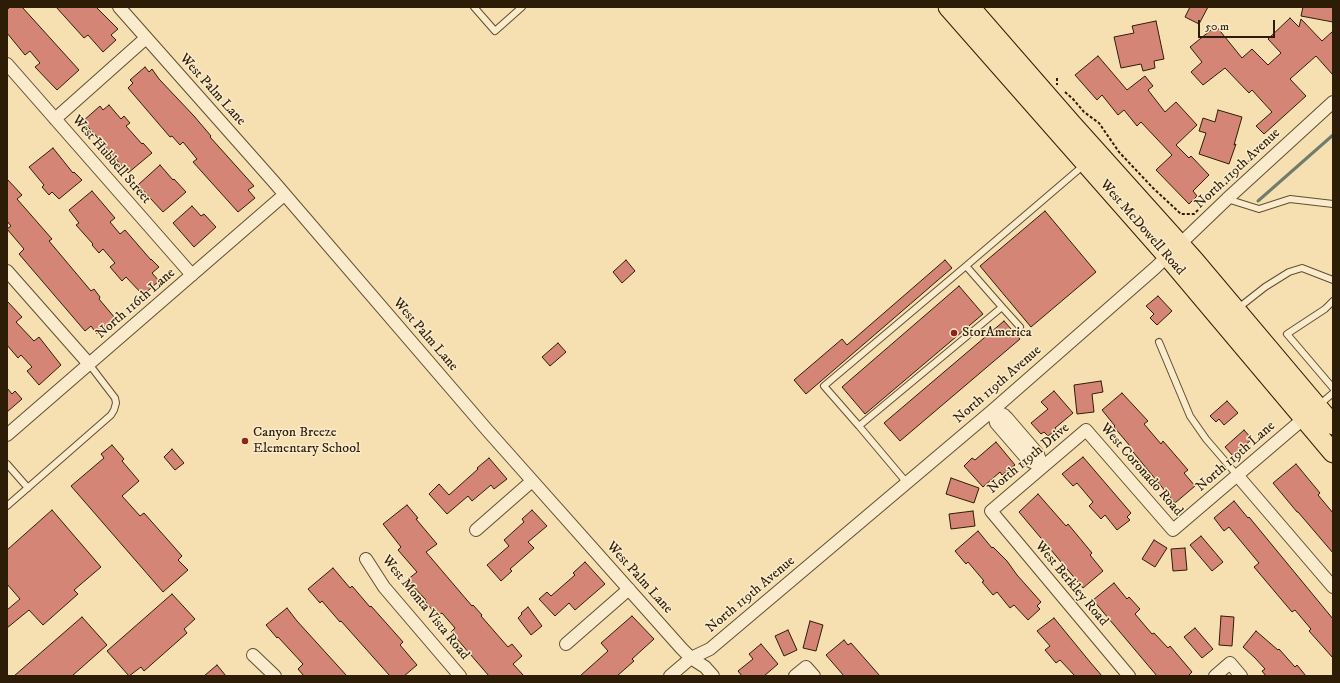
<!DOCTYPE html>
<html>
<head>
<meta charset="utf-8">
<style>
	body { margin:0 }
	#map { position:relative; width:1340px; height:683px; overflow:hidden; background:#f6e0b1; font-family:"IM FELL DW Pica",serif }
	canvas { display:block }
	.frame { position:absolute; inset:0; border:8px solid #2e1d06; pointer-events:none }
	.scale { position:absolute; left:1198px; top:20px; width:77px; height:18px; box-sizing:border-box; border:2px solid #2e1d06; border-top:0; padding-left:5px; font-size:12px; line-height:14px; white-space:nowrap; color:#2e1d06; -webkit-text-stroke:3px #f9ebcc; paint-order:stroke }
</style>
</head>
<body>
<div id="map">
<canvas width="1340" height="683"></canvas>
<div class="frame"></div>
<div class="scale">50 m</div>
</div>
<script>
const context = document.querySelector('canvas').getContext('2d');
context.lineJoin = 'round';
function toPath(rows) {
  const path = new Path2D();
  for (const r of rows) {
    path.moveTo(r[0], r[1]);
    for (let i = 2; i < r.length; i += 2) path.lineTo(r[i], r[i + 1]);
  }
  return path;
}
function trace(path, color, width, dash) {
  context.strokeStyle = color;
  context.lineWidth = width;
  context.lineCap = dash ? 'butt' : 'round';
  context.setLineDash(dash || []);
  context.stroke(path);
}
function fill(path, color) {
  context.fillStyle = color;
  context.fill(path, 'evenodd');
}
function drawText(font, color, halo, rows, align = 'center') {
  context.font = font + ' "IM FELL DW Pica",serif';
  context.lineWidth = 3;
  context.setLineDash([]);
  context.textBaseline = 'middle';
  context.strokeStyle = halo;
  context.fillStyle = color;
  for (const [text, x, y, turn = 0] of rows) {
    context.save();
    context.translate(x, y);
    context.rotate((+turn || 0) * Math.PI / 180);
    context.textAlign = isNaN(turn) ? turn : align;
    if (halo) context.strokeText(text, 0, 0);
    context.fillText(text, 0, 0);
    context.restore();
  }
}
trace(toPath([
	[1258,201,1333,135]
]), '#717d6c', 3);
const building = toPath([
	[10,7,22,7,79,70,57,90,35,67,40,63,30,51,25,55,7,33,7,10,10,7],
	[56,7,96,7,118,29,111,35,116,40,103,52,88,35,84,38,56,7],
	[1190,7,1208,7,1199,24,1185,17,1190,7],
	[1303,7,1333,7,1333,22,1301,16,1303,7],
	[1290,18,1299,27,1301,19,1322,41,1333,31,1333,75,1316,56,1290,79,1306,96,1264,134,1256,126,1272,112,1252,90,1249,93,1225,68,1203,85,1191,72,1202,62,1190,47,1216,26,1242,58,1252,49,1268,65,1281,53,1268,39,1290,18],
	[1156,21,1164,59,1154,61,1155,68,1143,71,1141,64,1121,68,1114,37,1134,33,1132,26,1156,21],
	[1098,56,1127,90,1145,76,1153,86,1148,90,1165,112,1176,102,1197,125,1176,145,1189,158,1191,156,1209,175,1193,191,1197,196,1189,204,1156,170,1172,155,1141,122,1137,126,1124,110,1118,115,1102,95,1097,100,1075,75,1098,56],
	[145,67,149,72,152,69,159,79,194,116,211,136,210,137,254,186,248,190,255,198,238,212,193,162,197,159,183,142,180,145,172,136,170,137,128,88,133,83,130,80,145,67],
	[109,105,121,119,124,116,130,123,126,126,142,144,143,143,152,153,128,173,83,121,100,106,103,110,109,105],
	[1218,110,1242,117,1234,145,1236,144,1229,164,1199,154,1206,133,1199,131,1203,118,1215,122,1218,110],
	[53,148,73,173,74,172,82,180,59,199,52,192,49,195,42,187,44,185,29,167,53,148],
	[160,165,173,180,174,179,186,192,163,212,138,185,160,165],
	[7,179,22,195,17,199,52,239,49,241,91,291,94,289,100,297,99,299,115,318,97,334,91,326,85,331,19,254,24,249,7,229,11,226,7,221,7,179],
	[92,191,115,218,110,222,120,234,125,230,151,260,151,259,159,267,152,273,159,281,143,295,126,277,122,281,110,267,115,263,103,249,99,253,92,245,93,244,76,225,79,223,69,210,92,191],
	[192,206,201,216,204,214,216,227,194,247,173,223,192,206],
	[1045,211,1096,272,1031,327,980,266,1045,211],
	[626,260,635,271,622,283,613,272,626,260],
	[945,260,952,268,806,394,794,380,842,339,847,345,945,260],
	[959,286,983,314,865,414,842,387,959,286],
	[1158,296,1172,311,1157,325,1150,318,1154,314,1146,306,1158,296],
	[7,301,22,317,16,322,34,341,39,337,61,365,39,385,27,371,32,367,21,355,18,358,7,345,7,301],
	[1004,321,1020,339,900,441,884,423,1004,321],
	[558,343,566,352,550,366,542,357,558,343],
	[1101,381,1103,392,1092,394,1094,412,1077,414,1074,385,1101,381],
	[7,388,12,394,15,391,22,399,7,412,7,388],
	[1054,391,1073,413,1055,428,1056,430,1048,436,1044,432,1041,434,1031,423,1048,409,1041,402,1054,391],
	[1122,393,1148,421,1144,424,1161,444,1163,441,1188,470,1184,473,1195,486,1175,503,1129,447,1130,446,1114,427,1115,426,1102,410,1122,393],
	[1227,401,1238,413,1224,425,1219,419,1216,422,1210,416,1227,401],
	[1244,430,1252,439,1233,456,1225,447,1244,430],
	[996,442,1015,465,1002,475,1000,472,983,487,964,466,972,458,975,460,996,442],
	[112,445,124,459,122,461,139,481,122,496,140,516,144,513,182,556,178,560,188,570,163,592,71,486,104,458,101,454,112,445],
	[172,449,184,463,175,470,164,457,172,449],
	[1083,457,1131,513,1127,517,1130,520,1117,530,1105,515,1101,519,1089,506,1093,502,1077,483,1073,486,1062,474,1083,457],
	[489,458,507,479,494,489,491,485,472,501,468,496,447,514,429,494,439,484,449,495,478,469,477,468,489,458],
	[1296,464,1320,493,1318,495,1333,513,1333,553,1298,512,1297,512,1273,483,1296,464],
	[951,478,979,488,974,503,946,494,951,478],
	[1038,494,1066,526,1068,524,1092,553,1090,555,1103,571,1083,588,1019,512,1038,494],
	[1234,501,1248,518,1249,517,1333,619,1333,658,1309,631,1311,629,1295,610,1292,612,1254,567,1259,563,1229,527,1224,531,1214,518,1234,501],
	[407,505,418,518,416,519,437,544,426,552,472,606,473,605,482,615,481,616,508,647,512,644,522,656,513,664,524,676,489,676,451,632,455,628,442,613,437,616,425,601,426,600,407,580,417,572,398,550,401,547,383,524,407,505],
	[52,510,101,567,74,590,78,594,43,625,29,610,7,628,7,610,20,599,7,584,7,550,52,510],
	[532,510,547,526,528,542,534,548,510,569,512,571,501,581,487,565,509,546,504,540,524,522,522,519,532,510],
	[973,511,975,526,951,529,949,514,973,511],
	[978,531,992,548,993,547,1007,561,1017,575,1041,602,1037,606,1040,609,1028,620,1014,605,1010,608,997,592,993,595,982,582,984,581,968,562,966,564,955,551,978,531],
	[1201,536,1223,562,1212,571,1190,545,1201,536],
	[1154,540,1167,548,1155,567,1142,559,1154,540],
	[1185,548,1187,570,1173,571,1171,549,1185,548],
	[585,562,605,584,575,610,569,603,555,616,539,599,547,592,551,596,575,575,573,573,585,562],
	[333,568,350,588,352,586,370,607,371,606,403,642,400,645,417,665,404,676,390,676,341,621,340,622,322,601,320,603,308,589,333,568],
	[1114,583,1127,599,1129,597,1140,609,1135,614,1152,634,1154,633,1168,648,1170,646,1192,672,1188,676,1157,676,1093,600,1114,583],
	[172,594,195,619,184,629,187,633,144,671,141,667,129,676,107,651,172,594],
	[528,607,542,626,531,635,518,618,522,614,521,613,528,607],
	[287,608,297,621,347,676,304,676,298,669,303,664,278,637,277,638,266,625,287,608],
	[632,616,654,639,632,659,634,661,617,676,580,676,608,651,601,643,632,616],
	[1221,616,1234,617,1232,646,1219,645,1221,616],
	[82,617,107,645,72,676,14,676,82,617],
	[1054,618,1090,662,1102,676,1075,676,1060,660,1056,663,1045,650,1050,646,1037,631,1054,618],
	[810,621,823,625,816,651,803,648,810,621],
	[1195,628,1213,649,1202,658,1184,637,1195,628],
	[788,630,797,650,784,656,775,636,788,630],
	[1256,631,1278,650,1279,649,1295,667,1297,665,1306,676,1266,676,1262,671,1265,669,1255,658,1243,647,1256,631],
	[844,640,848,645,851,643,880,676,844,676,826,655,844,640],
	[761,644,778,664,764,676,742,676,738,671,753,659,749,654,761,644],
	[217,665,226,676,204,676,217,665]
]);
fill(building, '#d48575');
trace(building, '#2e1d06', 1);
const service = toPath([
	[474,7,495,31,522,7],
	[1227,199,1259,209,1290,199,1333,204],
	[966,266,824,386,859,426,1002,307,966,266,1084,165],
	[1333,301,1325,309,1287,334,1333,388],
	[1002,307,1020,327],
	[1237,309,1265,287,1289,272,1302,268,1333,280],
	[1159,342,1190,416,1206,439,1237,475],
	[1319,405,1333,393],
	[859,426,907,483],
	[7,464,28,488],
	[7,506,111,415,114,410,116,403,115,398,89,364]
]);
const minor = toPath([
	[119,7,274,182,488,431,682,649,691,658,705,667,713,676],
	[7,64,192,275],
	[55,119,146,38],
	[7,271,89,364],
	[993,410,1004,415,1007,418,1038,454,1042,467],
	[993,410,996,423,1028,460,1042,467],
	[7,435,284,195],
	[1237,475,1333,587],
	[476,530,532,481],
	[366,559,384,587,460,676],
	[566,644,629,589],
	[253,655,275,676],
	[670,676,691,658,710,649,993,410,1155,268,1227,199,1333,102],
	[795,676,806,667,814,676],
	[1129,676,991,511,1086,430,1173,530,1309,414],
	[1215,676,1230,663,1241,676]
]);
const primary = toPath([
	[948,7,1168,257,1333,453],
	[970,7,1071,123,1194,260,1333,425]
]);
trace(service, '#604e31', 8);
trace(minor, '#604e31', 14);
trace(primary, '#2e1d06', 21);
trace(toPath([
	[1057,78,1057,85],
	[1065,92,1073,99,1084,112,1099,123,1119,152,1153,188,1181,214,1194,214,1199,209],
	[1226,184,1245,164,1255,158]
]), '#2e1d06', 2, [3, 2]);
trace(service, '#f9ebcc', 6);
trace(minor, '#f9ebcc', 12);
trace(primary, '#f6e0b1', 19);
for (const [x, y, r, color] of [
	[954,333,4,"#8f2418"],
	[245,441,4,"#8f2418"]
]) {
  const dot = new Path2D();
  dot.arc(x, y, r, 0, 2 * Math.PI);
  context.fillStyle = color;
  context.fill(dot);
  trace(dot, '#f9ebcc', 1.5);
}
drawText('14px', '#2e1d06', '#f9ebcc', [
	["West Palm Lane",212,90,48],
	["West Hubbell Street",111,160,49],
	["North 119th Avenue",1238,169,-43],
	["West McDowell Road",1142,228,49],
	["North 116th Lane",136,304,-41],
	["West Palm Lane",425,335,49],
	["North 119th Avenue",998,385,-41],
	["North 119th Lane",1236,457,-41],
	["North 119th Drive",1029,459,-40],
	["West Coronado Road",1141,470,49],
	["West Palm Lane",639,578,48],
	["West Berkley Road",1071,584,50],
	["North 119th Avenue",751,595,-40],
	["West Monta Vista Road",425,608,51]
]);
drawText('14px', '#2e1d06', '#f9ebcc', [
	["StorAmerica",962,333],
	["Canyon Breeze",253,433],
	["Elementary School",253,449]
], 'left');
</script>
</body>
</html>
